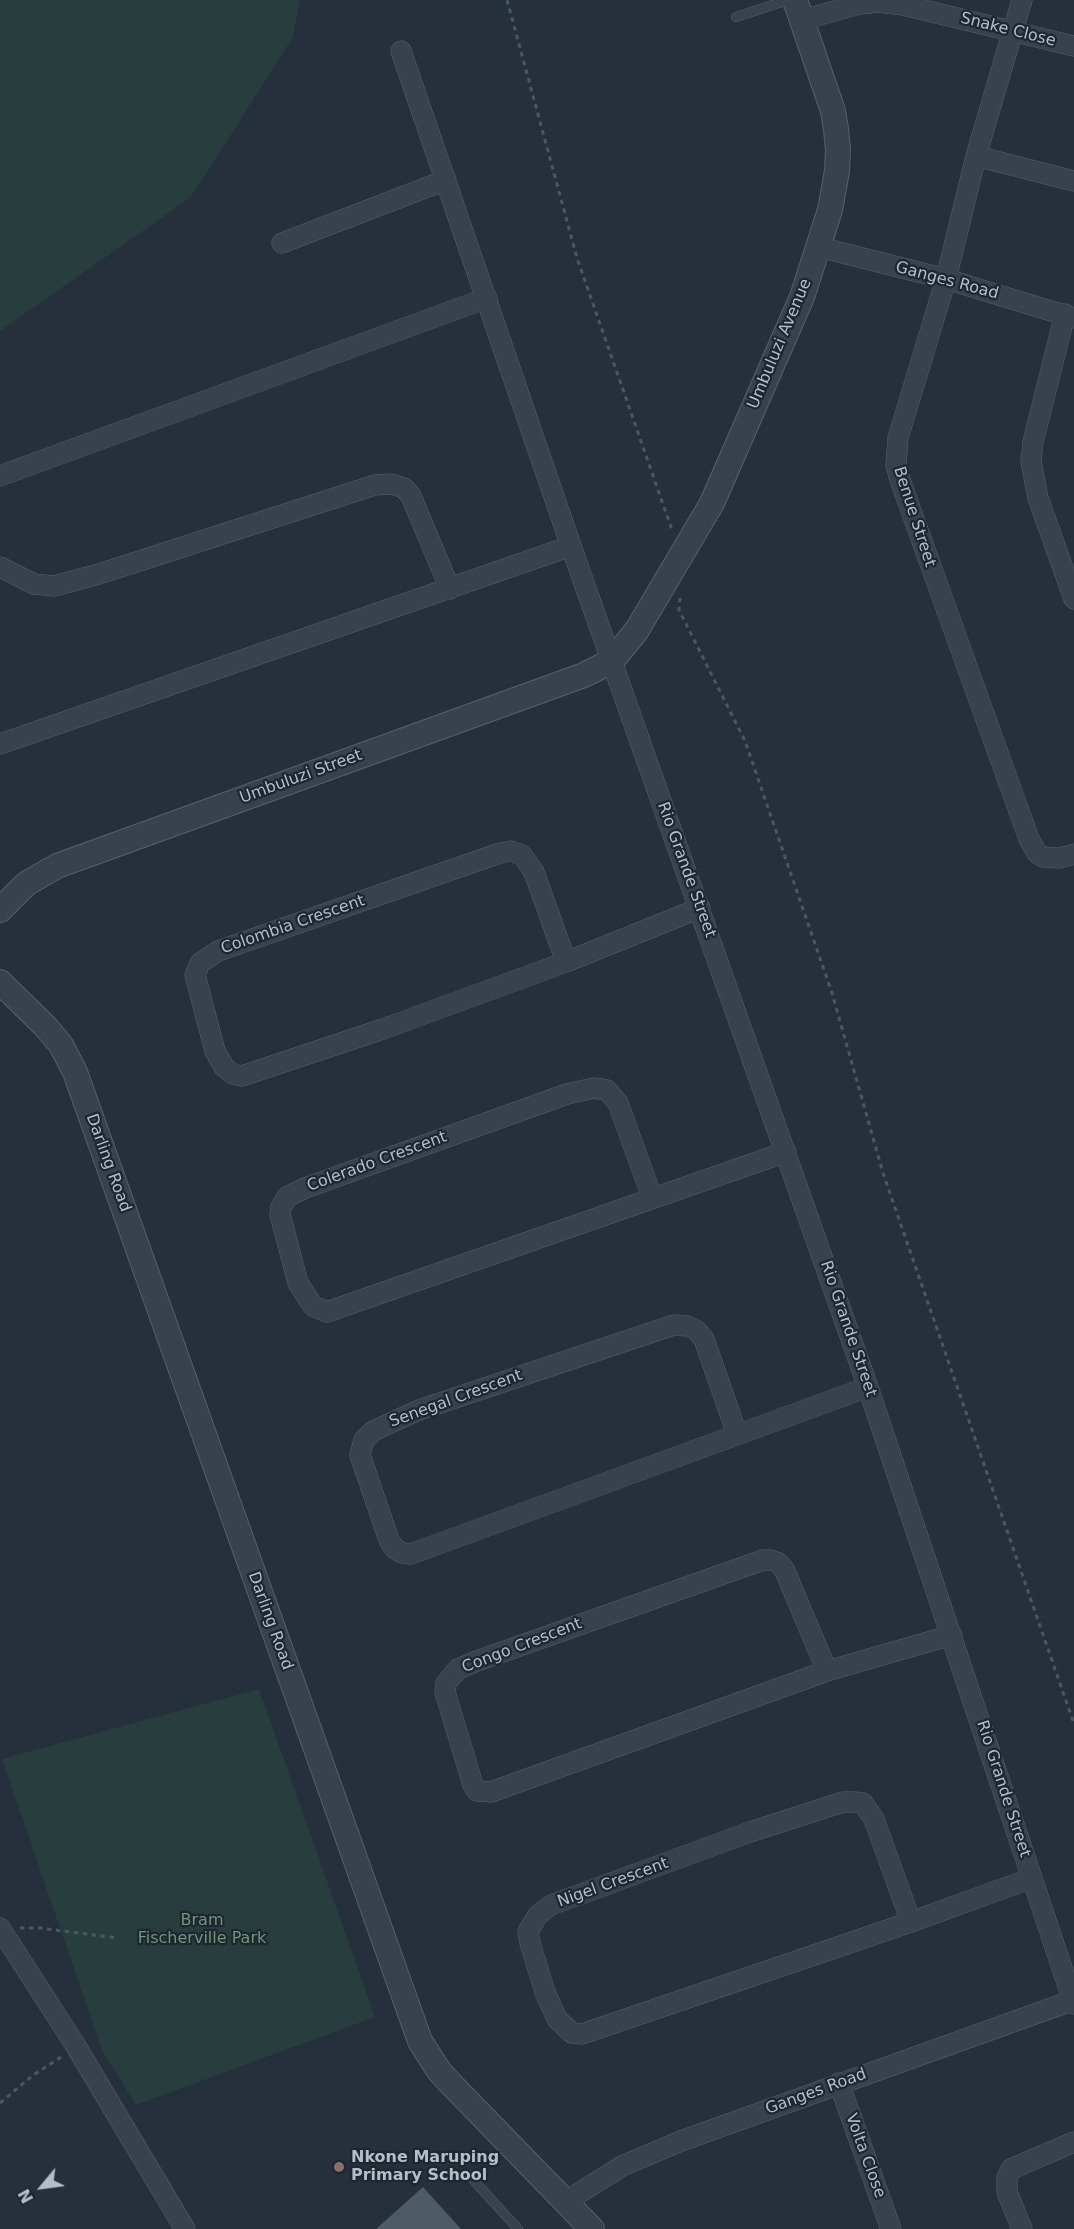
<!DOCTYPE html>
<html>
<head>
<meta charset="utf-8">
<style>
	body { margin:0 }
	#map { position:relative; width:1074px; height:2229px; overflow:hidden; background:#25303c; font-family:"DejaVu Sans",sans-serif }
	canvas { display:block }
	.north { position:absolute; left:12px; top:2157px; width:60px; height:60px; -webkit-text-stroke:4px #1e2731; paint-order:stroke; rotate:241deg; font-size:16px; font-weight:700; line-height:24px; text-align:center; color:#b5bdc7 }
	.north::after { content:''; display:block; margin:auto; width:21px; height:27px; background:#b5bdc7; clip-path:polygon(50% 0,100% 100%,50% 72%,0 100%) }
</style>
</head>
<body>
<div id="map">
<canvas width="1074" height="2229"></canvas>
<div class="north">N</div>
</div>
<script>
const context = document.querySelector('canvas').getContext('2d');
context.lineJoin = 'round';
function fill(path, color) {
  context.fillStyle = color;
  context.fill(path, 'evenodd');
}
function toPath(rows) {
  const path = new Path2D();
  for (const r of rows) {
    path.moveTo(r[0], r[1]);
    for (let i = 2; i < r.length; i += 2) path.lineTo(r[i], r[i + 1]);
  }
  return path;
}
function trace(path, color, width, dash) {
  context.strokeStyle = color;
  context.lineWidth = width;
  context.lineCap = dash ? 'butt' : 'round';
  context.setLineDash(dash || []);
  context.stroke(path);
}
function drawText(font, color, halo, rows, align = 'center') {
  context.font = font + ' "DejaVu Sans",sans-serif';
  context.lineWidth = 4.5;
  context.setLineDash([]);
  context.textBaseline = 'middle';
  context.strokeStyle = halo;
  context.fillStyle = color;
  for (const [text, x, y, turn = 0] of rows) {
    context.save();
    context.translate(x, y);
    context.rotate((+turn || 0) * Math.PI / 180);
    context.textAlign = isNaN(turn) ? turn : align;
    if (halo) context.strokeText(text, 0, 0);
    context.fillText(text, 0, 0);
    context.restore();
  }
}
fill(toPath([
	[0,0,300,0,292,39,191,197,0,331],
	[259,1689,375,2017,136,2105,102,2050,2,1759]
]), '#283e3e');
fill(toPath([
	[423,2187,461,2229,376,2229]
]), '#4e5b67');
const service = toPath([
	[736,17,788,0],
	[469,2175,518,2229]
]);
const minor = toPath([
	[1022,0,976,156,946,279,898,438,896,465,900,480,1029,839,1037,853,1043,857,1060,858,1074,854],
	[802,20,860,4,878,2,903,5,1074,46],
	[401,51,571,546,868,1387,1074,2004],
	[976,156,1074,181],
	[282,243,446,180],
	[819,247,946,279,1074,318],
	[1065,314,1033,442,1031,461,1038,498,1074,599],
	[0,476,487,298],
	[0,567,34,584,54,586,99,574,375,485,392,484,404,488,411,496,450,589],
	[0,744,571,546],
	[566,962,534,872,522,855,511,851,500,853,218,951,200,963,195,975,215,1051,224,1067,233,1074,242,1076,383,1029,566,962,700,908],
	[652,1197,618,1103,607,1090,594,1088,567,1094,305,1188,287,1197,281,1207,280,1214,298,1283,313,1306,327,1312,786,1152],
	[737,1434,704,1339,696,1330,687,1326,674,1325,419,1410,373,1431,364,1440,360,1455,389,1540,394,1548,402,1553,411,1554,868,1387],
	[827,1671,785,1571,779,1563,771,1560,763,1560,477,1661,458,1669,446,1683,445,1692,473,1785,477,1791,491,1792,827,1671,952,1635],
	[911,1922,874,1819,863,1803,855,1802,843,1802,750,1832,551,1905,538,1915,528,1931,530,1943,545,1992,557,2019,572,2033,582,2034,911,1922,1032,1878],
	[0,1928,74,2043,185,2229],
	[839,2083,891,2229],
	[565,2202,622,2166,681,2141,1074,2000],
	[1022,2229,1007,2192,1007,2178,1011,2169,1074,2142]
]);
const tertiary = toPath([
	[0,910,26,884,57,866,584,675,612,661,637,630,712,503,802,297,830,210,837,171,838,150,836,129,833,111,795,0],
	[0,982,46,1027,61,1045,75,1072,420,2041,439,2071,452,2085,592,2229]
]);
trace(service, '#57606a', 10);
trace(minor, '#57606a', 21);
trace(tertiary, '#57606a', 26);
trace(toPath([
	[507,0,577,258,672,530],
	[680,598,679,610,745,741,832,993,883,1173,1074,1724],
	[20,1928,40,1928,117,1938],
	[0,2103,32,2076,61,2057]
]), '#475b5c', 3, [4.5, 4.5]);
trace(service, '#39424c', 9);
trace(minor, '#39424c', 20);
trace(tertiary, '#39424c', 24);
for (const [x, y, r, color] of [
	[339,2167,6,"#8d6e63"]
]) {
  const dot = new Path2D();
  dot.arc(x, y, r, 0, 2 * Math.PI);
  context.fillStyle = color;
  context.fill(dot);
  trace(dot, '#1e2731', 2);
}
drawText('16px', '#b5bdc7', '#1e2731', [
	["Snake Close",1008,30,14],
	["Ganges Road",947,281,15],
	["Umbuluzi Avenue",780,344,-67],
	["Benue Street",914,517,72],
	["Umbuluzi Street",301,777,-20],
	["Rio Grande Street",686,870,70],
	["Colombia Crescent",293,925,-19],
	["Colerado Crescent",377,1162,-20],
	["Darling Road",108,1163,70],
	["Rio Grande Street",848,1329,71],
	["Senegal Crescent",456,1399,-20],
	["Darling Road",270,1621,70],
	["Congo Crescent",522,1646,-21],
	["Rio Grande Street",1003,1789,72],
	["Nigel Crescent",613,1883,-20],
	["Ganges Road",816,2092,-20],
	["Volta Close",865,2156,70]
]);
drawText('16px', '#6e9775', '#1e2731', [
	["Bram",202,1921],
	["Fischerville Park",202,1939]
]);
drawText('bold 16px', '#b5bdc7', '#1e2731', [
	["Nkone Maruping",351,2158],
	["Primary School",351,2176]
], 'left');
</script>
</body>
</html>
